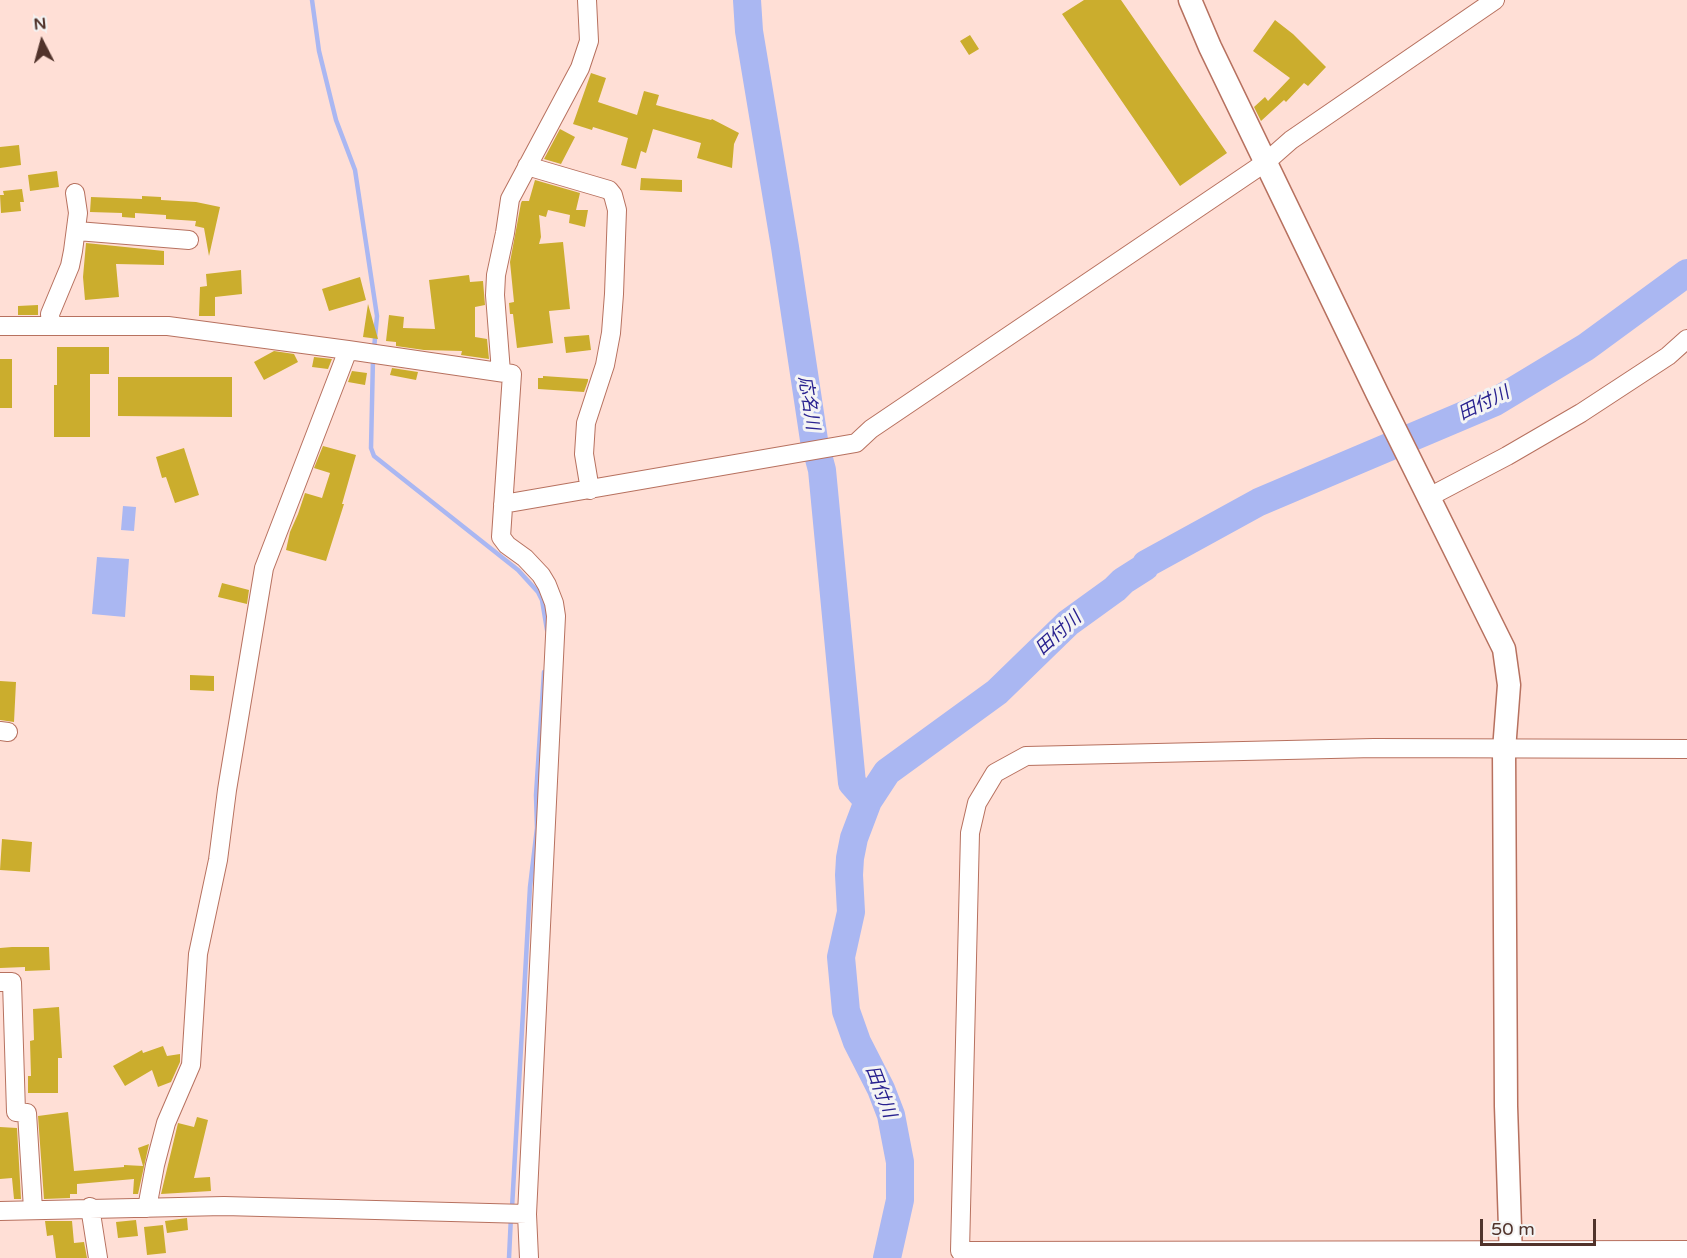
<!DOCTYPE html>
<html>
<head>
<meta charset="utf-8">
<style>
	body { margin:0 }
	#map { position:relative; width:1687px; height:1258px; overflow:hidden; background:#ffdfd6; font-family:"Varela Round",sans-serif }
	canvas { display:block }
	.north { position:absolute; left:12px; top:12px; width:60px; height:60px; -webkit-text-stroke:4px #f4f4f4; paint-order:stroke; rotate:354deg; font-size:16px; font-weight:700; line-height:24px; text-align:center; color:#51332b }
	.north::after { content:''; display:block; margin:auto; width:21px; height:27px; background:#51332b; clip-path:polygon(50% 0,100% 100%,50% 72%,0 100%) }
	.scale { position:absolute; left:1480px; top:1219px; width:116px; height:27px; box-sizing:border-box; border:3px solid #51332b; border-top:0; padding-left:8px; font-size:18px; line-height:21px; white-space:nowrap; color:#51332b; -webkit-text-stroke:4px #f4f4f4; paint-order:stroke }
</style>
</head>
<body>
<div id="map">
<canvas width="1687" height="1258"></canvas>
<div class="north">N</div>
<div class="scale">50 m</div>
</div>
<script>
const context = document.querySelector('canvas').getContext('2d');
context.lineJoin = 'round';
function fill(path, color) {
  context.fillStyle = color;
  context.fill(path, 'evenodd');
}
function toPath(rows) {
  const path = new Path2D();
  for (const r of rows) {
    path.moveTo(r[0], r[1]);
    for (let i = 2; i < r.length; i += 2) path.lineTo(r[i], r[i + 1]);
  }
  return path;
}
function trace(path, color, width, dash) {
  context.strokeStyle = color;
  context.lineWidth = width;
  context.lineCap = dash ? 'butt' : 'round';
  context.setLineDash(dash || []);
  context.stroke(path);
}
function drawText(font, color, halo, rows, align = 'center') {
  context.font = font + ' "Varela Round","Noto Sans JP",sans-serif';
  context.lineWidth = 6;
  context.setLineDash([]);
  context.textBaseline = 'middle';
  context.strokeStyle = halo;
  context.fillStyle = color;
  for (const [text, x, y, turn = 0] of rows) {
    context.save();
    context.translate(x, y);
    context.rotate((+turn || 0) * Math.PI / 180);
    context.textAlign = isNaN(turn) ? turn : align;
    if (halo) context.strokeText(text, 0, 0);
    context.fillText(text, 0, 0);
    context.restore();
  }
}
fill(toPath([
	[123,506,136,507,134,531,121,530],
	[97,557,129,559,125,617,92,614]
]), '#aab7f2');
trace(toPath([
	[312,0,319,51,336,120,355,170,377,316,374,349],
	[373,358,371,448,374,456,518,570,538,592,542,600,547,630],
	[512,1208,530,887,537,828,536,795,544,672],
	[509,1258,511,1216]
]), '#aab7f2', 4.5);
trace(toPath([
	[747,0,749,31,785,247,814,440,822,470,852,783,868,801],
	[887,1258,900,1200,900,1162,891,1115,881,1089,857,1042,846,1011,841,957,851,912,849,875,850,858,854,838,868,801,887,772,997,692,1068,623,1115,589,1123,581,1145,567,1146,564,1259,502,1495,402,1586,347,1687,273]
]), '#aab7f2', 28);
fill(toPath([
	[1084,0,1121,0,1227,153,1180,186,1062,14],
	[1275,20,1293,34,1326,67,1308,86,1304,83,1286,102,1284,100,1261,121,1254,107,1265,97,1268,101,1290,78,1253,51],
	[970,35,979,49,969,55,960,41],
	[591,73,606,78,598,102,637,115,644,91,659,95,656,105,711,120,712,119,739,133,734,144,732,168,697,158,701,143,653,129,646,153,641,151,636,169,621,165,628,138,593,127,592,130,573,124],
	[560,129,575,137,561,164,544,159],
	[19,145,21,165,0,168,0,147],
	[57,171,59,187,30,191,28,175],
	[641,178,682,180,682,192,640,190],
	[535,180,580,193,576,210,588,210,585,227,569,223,570,215,548,210,546,217,539,215,541,237,539,244,563,242,570,309,549,311,553,343,517,348,513,314,510,314,509,303,514,302,510,262,521,203,522,201,529,201],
	[22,189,24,202,20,202,21,211,1,213,0,195,4,195,3,191],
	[142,196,161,197,161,200,196,202,220,207,209,256,204,228,195,226,196,221,166,219,166,215,135,213,135,218,122,217,122,213,90,212,91,197,142,199],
	[86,243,164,251,164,265,116,264,119,297,85,300,83,277],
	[241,270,242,294,215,297,215,316,199,316,200,287,207,286,206,274],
	[469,275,470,282,483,281,485,305,475,307,475,337,487,339,489,359,461,355,462,351,424,350,396,346,396,342,386,341,389,315,404,317,403,328,435,329,429,280],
	[360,277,366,300,329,311,322,289],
	[368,304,378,339,363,337],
	[38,305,38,315,18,315,18,306],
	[589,335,591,350,566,353,564,337],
	[57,347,109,347,109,374,90,374,90,437,54,437,54,385,57,385],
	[274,351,294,354,298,362,264,380,254,362],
	[314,357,332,359,328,369,312,367],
	[0,359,12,359,12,408,0,408],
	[392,368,418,372,416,380,390,375],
	[352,371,367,373,365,385,348,382],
	[543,376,588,379,588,381,584,392,538,389,538,378,543,378],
	[118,377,232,377,232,417,118,416],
	[323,446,356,455,342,504,344,504,326,561,286,550,290,532,298,514,305,493,322,498,330,473,314,468],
	[184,448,199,495,175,503,166,477,162,478,156,457],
	[222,583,249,590,247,604,218,597],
	[190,675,214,676,214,691,190,690],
	[0,681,16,682,14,722,0,720],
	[2,839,32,842,30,872,0,870],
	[12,947,49,947,50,970,25,971,25,967,0,968,0,948],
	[59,1007,62,1058,58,1058,58,1093,28,1093,28,1076,31,1076,30,1041,34,1040,33,1009],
	[163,1046,167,1056,180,1054,180,1062,171,1082,158,1087,152,1070,125,1086,113,1066,142,1050,143,1053],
	[68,1112,74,1171,124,1167,124,1165,143,1166,138,1148,149,1144,138,1194,133,1194,134,1179,77,1184,77,1194,70,1194,70,1198,44,1199,38,1116],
	[197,1117,208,1120,194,1178,210,1177,211,1191,161,1194,178,1123,194,1127],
	[0,1127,17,1128,21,1199,14,1199,12,1178,0,1179],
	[187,1218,188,1230,167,1233,165,1221],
	[136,1220,138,1236,118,1238,116,1222],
	[45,1221,72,1221,74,1243,84,1242,87,1258,56,1258,53,1235,47,1236],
	[163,1225,166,1253,147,1255,144,1227]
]), '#cbad2d');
const minor = toPath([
	[527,166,609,190,613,195,617,210,614,294,611,333,605,365,586,423,584,454,590,490],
	[77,231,189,240],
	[0,326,168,326,348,350,512,374,501,537,507,545,525,558,541,575,547,585,554,603,556,616,527,1214,529,1258],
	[51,326,50,314,70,266,73,251,78,213,75,193],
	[501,372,495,295,496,275,505,233,510,199,580,68,589,41,587,0],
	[1429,497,1507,456,1581,413,1668,356,1687,339],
	[503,504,856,443,871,429,1266,162,1291,140,1495,0],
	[0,731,8,732],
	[1687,749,1374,748,1026,756,995,773,977,803,970,833,960,1251,1687,1250],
	[0,982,12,982,16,1112,27,1113,33,1209],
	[90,1207,98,1258],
	[147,1208,155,1165,166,1123,191,1065,198,954,218,860,227,790,264,568,348,350],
	[0,1211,224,1206,527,1214]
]);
const tertiary = toPath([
	[1190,0,1210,47,1377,393,1504,649,1509,685,1504,750,1506,1106,1511,1258]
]);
trace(minor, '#b7715f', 20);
trace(tertiary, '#b7715f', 25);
trace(minor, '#fff', 18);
trace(tertiary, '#fff', 22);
drawText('italic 18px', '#28218f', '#f4f4f4', [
	["応名川",808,403,81],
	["田付川",1484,404,-26],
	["田付川",1059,634,-42],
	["田付川",880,1092,69]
]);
</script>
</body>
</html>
